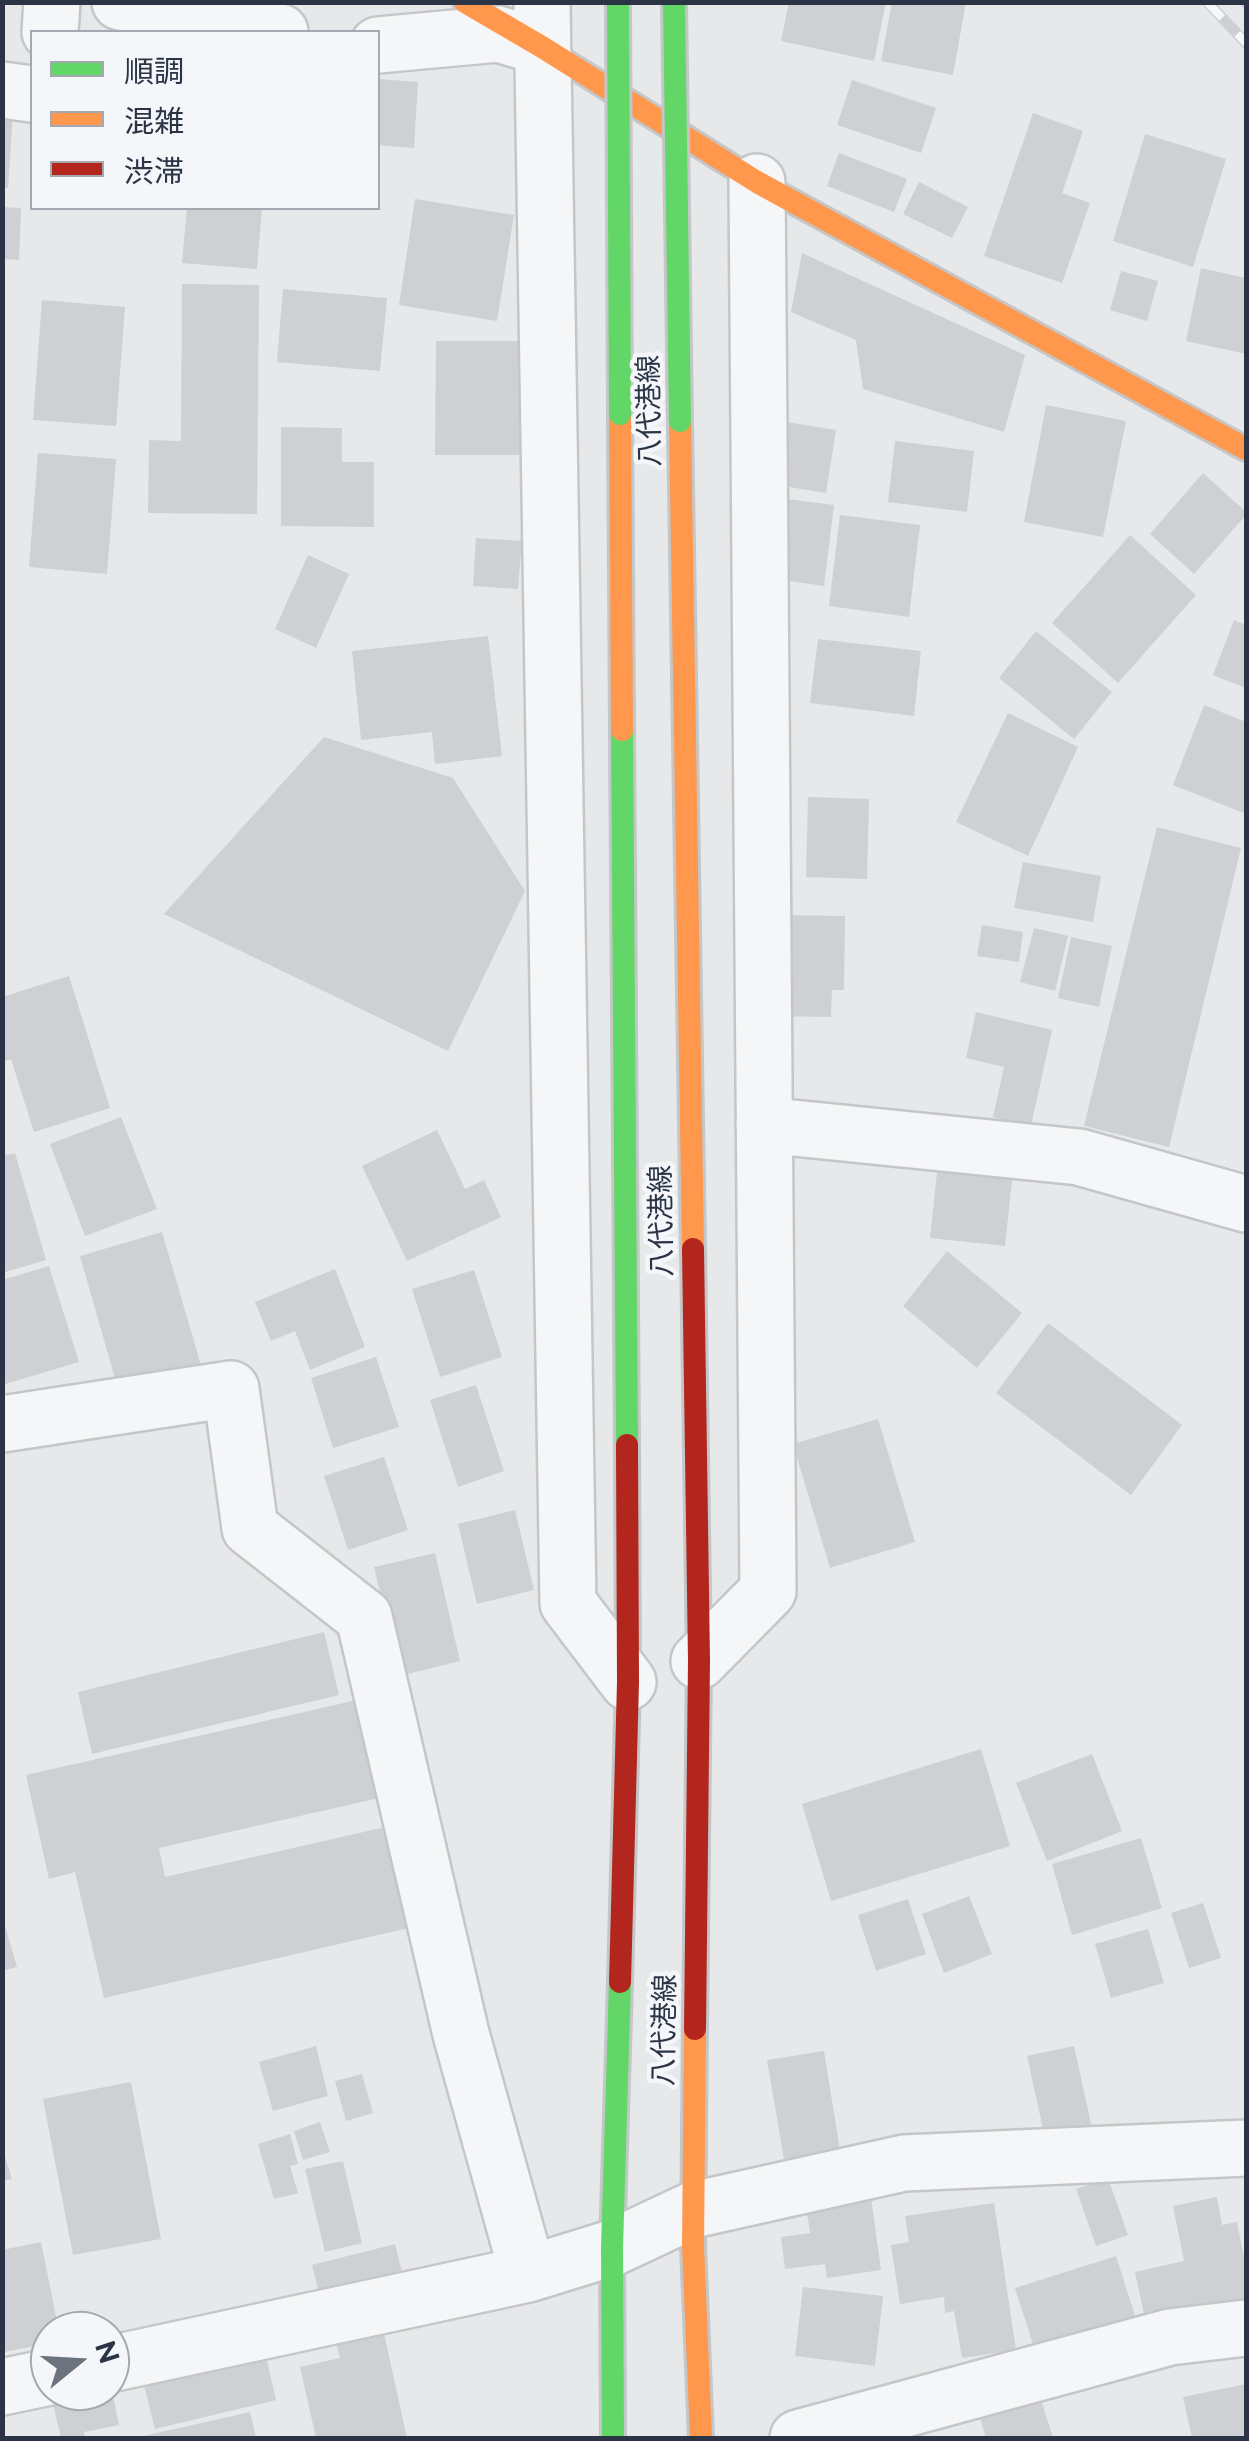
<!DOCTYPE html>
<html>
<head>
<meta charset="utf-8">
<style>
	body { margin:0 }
	#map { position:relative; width:1249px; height:2441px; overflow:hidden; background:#e6e8ea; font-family:Raleway,"Noto Sans JP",sans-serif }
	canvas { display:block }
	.frame { position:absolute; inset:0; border:5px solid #2b3445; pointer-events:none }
	.legend { position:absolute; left:30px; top:30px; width:350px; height:180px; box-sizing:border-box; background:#f4f6f9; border:2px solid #a4a8b1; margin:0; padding:12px 18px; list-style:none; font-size:30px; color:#2b3445 }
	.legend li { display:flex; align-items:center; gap:20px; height:50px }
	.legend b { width:50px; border:2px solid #a4a8b1 }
	.north { position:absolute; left:30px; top:2311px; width:100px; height:100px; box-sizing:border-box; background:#f4f6f9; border:2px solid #a4a8b1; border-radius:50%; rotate:72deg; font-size:28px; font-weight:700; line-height:40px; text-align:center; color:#2b3445 }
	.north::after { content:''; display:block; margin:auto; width:35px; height:45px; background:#6c737f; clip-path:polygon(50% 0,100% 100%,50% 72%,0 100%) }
</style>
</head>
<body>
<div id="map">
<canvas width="1249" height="2441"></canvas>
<div class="frame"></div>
<ul class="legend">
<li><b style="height:12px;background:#63d668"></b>順調</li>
<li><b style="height:12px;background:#ff974d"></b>混雑</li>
<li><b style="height:12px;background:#b3261e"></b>渋滞</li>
</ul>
<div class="north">N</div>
</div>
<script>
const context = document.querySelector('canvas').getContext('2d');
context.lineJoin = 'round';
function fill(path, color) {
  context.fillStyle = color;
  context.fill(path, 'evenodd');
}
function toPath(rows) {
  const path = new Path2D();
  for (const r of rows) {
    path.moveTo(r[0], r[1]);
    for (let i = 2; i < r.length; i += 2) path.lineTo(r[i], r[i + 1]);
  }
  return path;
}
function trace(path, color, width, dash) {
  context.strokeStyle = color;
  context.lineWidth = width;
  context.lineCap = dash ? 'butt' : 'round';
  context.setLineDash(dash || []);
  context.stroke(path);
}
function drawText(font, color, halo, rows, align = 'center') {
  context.font = font + ' Raleway,"Noto Sans JP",sans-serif';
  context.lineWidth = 9;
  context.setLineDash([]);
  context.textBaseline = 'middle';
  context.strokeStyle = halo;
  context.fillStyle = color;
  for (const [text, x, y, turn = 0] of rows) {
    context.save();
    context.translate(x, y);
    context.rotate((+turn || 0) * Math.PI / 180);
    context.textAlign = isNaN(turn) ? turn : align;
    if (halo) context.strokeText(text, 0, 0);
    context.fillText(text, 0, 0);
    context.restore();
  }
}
fill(toPath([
	[789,2,886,2,874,61,781,41],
	[892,2,966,2,953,75,881,61],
	[378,79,418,82,414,148,378,145],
	[852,80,936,108,921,153,837,125],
	[2,111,13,112,8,188,2,187],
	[1033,113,1083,131,1062,193,1090,203,1062,283,984,256],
	[1145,134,1226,159,1193,267,1113,241],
	[839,153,907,179,894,212,827,186],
	[919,182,968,207,952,238,903,214],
	[415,199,514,215,497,321,399,305],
	[2,207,21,208,19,260,2,259],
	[187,208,262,208,257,269,182,263],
	[802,253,1025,355,1004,432,863,389,856,340,791,312],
	[1201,268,1246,278,1246,354,1186,341],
	[1121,271,1158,281,1147,321,1110,310],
	[182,284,259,285,257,514,148,513,149,440,181,441],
	[283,289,387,298,380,371,277,362],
	[42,300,125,307,116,426,33,420],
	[436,341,523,341,523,455,435,455],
	[1046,405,1126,421,1103,537,1024,522],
	[787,422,836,430,826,493,777,485],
	[281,427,342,428,342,462,374,462,374,527,281,526],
	[895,441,974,451,967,512,888,502],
	[38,453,116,459,107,574,29,567],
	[1203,473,1246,512,1246,515,1194,574,1150,534],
	[779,498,834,505,824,586,769,578],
	[840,515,920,525,909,617,829,606],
	[1130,535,1196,595,1118,683,1052,623],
	[476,538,522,541,518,589,473,586],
	[308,555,349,574,316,648,275,629],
	[1234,620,1246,625,1246,688,1213,675],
	[1036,631,1112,692,1074,739,999,678],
	[488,636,502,756,435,764,432,732,361,740,352,651],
	[818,639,921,651,914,716,810,703],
	[1204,705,1246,722,1246,814,1173,785],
	[1008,713,1078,747,1028,856,956,822],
	[324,737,453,778,525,891,448,1051,164,914],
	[808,797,869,799,867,879,806,877],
	[1157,827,1241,848,1169,1147,1084,1126],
	[1023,862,1101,876,1093,922,1014,908],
	[773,915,845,916,844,990,832,990,831,1017,772,1016],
	[982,925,1023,932,1019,962,977,956],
	[1034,928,1068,936,1055,991,1020,982],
	[1071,937,1112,946,1099,1007,1058,998],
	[69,976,110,1108,34,1132,11,1059,2,1062,2,997],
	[976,1012,1052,1030,1031,1126,993,1117,1004,1067,966,1058],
	[121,1117,157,1209,85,1236,50,1144],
	[437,1130,465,1189,484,1180,501,1217,407,1261,362,1166],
	[15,1153,46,1260,2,1273,2,1156],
	[938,1163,1013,1171,1005,1246,930,1238],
	[162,1232,203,1372,120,1396,80,1256],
	[947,1251,1022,1313,977,1368,903,1306],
	[49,1266,79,1362,2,1385,2,1280],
	[335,1269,365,1347,310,1370,295,1331,271,1341,255,1302],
	[474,1270,502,1357,440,1377,412,1289],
	[1048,1323,1182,1425,1131,1495,996,1393],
	[376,1357,399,1427,333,1448,311,1378],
	[476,1385,504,1471,458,1487,430,1400],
	[878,1419,915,1542,830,1568,793,1444],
	[384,1457,408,1530,348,1550,324,1476],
	[515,1510,534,1590,477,1604,458,1524],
	[435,1553,460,1661,400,1676,374,1567],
	[324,1632,339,1695,92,1754,78,1692],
	[366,1698,388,1796,159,1848,165,1877,399,1824,422,1925,104,1998,75,1872,49,1879,26,1775],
	[981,1749,1010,1846,831,1901,802,1804],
	[1092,1754,1122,1831,1047,1861,1016,1783],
	[1141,1838,1162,1908,1072,1935,1052,1864],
	[969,1896,992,1954,944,1973,922,1914],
	[908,1899,926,1954,876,1971,858,1915],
	[1203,1903,1221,1958,1189,1968,1171,1913],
	[2,1915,17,1967,2,1971],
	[1148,1929,1164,1983,1111,1998,1095,1944],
	[316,2046,328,2096,273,2111,259,2062],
	[1074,2046,1092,2128,1045,2138,1027,2056],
	[824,2051,840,2150,784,2159,767,2060],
	[362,2074,373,2113,346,2121,335,2081],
	[131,2082,161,2239,73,2255,43,2099],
	[320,2122,330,2152,303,2160,294,2131],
	[290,2134,298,2164,290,2166,298,2193,274,2199,258,2144],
	[2,2147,12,2179,2,2181],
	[343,2161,362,2243,325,2252,305,2169],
	[1108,2178,1128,2235,1096,2246,1076,2189],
	[869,2183,881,2270,827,2278,825,2264,785,2269,781,2237,810,2233,804,2192],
	[1217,2197,1222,2225,1237,2222,1246,2267,1246,2298,1145,2319,1135,2272,1184,2261,1173,2206],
	[994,2203,1016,2350,962,2358,954,2311,945,2313,944,2297,900,2304,891,2245,909,2242,905,2216],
	[41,2242,59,2331,50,2331,50,2343,4,2352,2,2250],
	[395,2244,402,2272,319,2293,312,2265],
	[1116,2256,1139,2328,1038,2360,1015,2288],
	[803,2287,883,2296,875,2366,795,2356],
	[383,2329,407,2438,316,2438,300,2367,340,2358,335,2339],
	[264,2348,276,2400,155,2429,142,2377],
	[1036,2383,1053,2438,986,2438,975,2402],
	[1246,2384,1246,2438,1192,2438,1183,2397],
	[50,2391,112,2391,119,2425,84,2432,85,2438,61,2438],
	[250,2412,256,2438,139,2438,139,2437]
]), '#ced0d3');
const street = toPath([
	[120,2,280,32],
	[542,2,568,1603,628,1682],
	[50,32,52,2],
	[378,45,498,34,542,47],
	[2,90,32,94],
	[764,1125,1079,1157,1246,1204],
	[2,1424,231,1389,250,1528,364,1617,461,2034,528,2274],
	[699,1661,768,1591,757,182],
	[110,2364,528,2274,612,2248,693,2210,904,2163,1246,2148],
	[2,2387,50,2377],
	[798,2438,1170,2337,1246,2328]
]);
const fast = toPath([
	[622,730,627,1445],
	[613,2438,612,2248,620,1982]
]);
const slow = toPath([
	[465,2,542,47,757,182,1246,449],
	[620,414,622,730],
	[680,421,693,1249],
	[695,2029,693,2246,701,2438]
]);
const jam = toPath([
	[693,1249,699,1661,695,2029],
	[620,1982,628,1682,627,1445]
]);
trace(street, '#c4c6c8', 60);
trace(fast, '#c4c6c8', 28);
trace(slow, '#c4c6c8', 28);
trace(jam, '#c4c6c8', 28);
trace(street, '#f5f6f7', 55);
trace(fast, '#63d668', 22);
trace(slow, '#ff974d', 22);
trace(jam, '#b3261e', 22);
const rail = toPath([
	[1207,2,1246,43],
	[1246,2,1246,3]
]);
trace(rail, '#cecfd2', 11);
trace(rail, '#f4f6f9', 8, [22]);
const fastBridge = toPath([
	[618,2,620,414],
	[674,2,680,421]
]);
trace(fastBridge, '#c4c6c8', 28, []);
trace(fastBridge, '#63d668', 22);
drawText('28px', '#2b3445', '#f4f6f9', [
	["八代港線",650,411,-91],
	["八代港線",662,1221,-91],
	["八代港線",665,2030,-89]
]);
</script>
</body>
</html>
